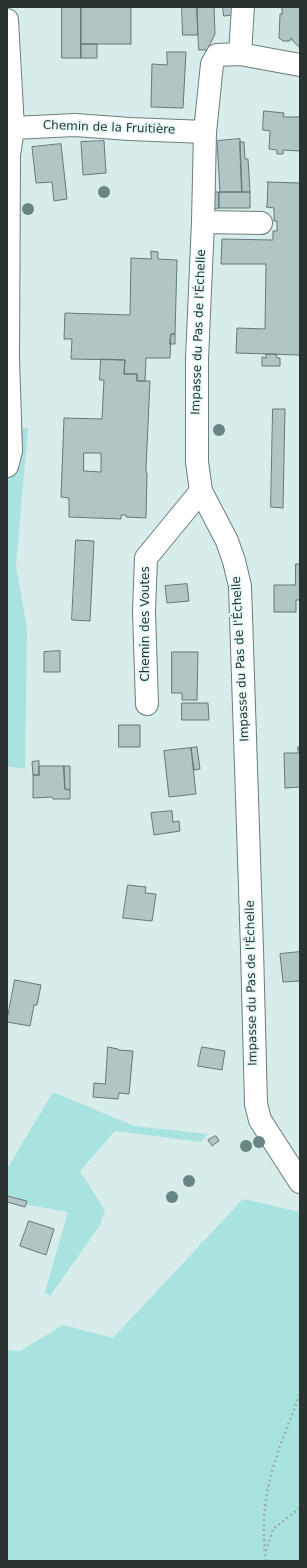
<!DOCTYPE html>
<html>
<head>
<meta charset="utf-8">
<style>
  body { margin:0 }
  #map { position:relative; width:307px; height:1568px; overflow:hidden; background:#d7eceb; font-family:"DejaVu Sans",sans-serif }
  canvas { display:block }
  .frame { position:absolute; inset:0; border:8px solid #2b3332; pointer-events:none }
</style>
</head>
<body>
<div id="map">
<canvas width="307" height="1568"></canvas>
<div class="frame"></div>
</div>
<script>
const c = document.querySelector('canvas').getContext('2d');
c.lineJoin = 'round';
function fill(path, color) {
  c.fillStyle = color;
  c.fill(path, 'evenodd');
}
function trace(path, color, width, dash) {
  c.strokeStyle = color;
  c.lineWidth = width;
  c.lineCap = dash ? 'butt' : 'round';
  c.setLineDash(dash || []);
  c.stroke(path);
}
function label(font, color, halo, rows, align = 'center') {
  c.font = font + ' "DejaVu Sans",sans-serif';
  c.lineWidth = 3.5;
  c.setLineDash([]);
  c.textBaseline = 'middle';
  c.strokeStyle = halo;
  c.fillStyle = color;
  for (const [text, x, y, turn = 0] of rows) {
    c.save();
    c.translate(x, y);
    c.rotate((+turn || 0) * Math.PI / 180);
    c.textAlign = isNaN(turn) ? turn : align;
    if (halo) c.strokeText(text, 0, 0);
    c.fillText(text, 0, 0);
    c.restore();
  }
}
const green = new Path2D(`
  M 7,427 L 28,428 L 16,566 L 27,628 L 25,769 L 7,766 Z
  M 53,1092 L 134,1126 L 208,1134 L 201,1142 L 115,1131 L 80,1171 L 105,1211 L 100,1225 L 50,1296 L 45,1292 L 68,1212 L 7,1201 L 7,1169 Z
  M 243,1199 L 300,1212 L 300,1561 L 7,1561 L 7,1350 L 20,1351 L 63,1325 L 113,1338 Z`);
const building = new Path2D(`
  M 62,7 L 81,7 L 81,58 L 62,58 Z
  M 81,7 L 131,7 L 131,44 L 81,44 Z
  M 182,7 L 197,7 L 198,35 L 183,35 Z
  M 197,7 L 214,7 L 215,34 L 207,50 L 199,50 Z
  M 223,7 L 233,7 L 233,15 L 224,16 Z
  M 282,7 L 300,7 L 300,48 L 292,40 L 292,38 L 290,39 L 290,41 L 283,41 L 279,38 L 280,14 L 282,14 Z
  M 81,44 L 97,44 L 97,58 L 81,58 Z
  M 167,52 L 186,52 L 183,108 L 151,107 L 152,64 L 167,65 Z
  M 264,111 L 284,113 L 283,117 L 300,117 L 300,151 L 283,150 L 283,154 L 277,154 L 277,150 L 269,149 L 270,131 L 263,130 Z
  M 240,139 L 242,192 L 220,192 L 217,141 Z
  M 104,141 L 106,173 L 83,175 L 81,142 Z
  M 240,142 L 244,142 L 245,159 L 248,159 L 250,192 L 242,192 Z
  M 61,144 L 67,199 L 54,201 L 52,182 L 36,183 L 32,147 Z
  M 267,182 L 300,183 L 300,355 L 236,353 L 237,328 L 265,329 L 266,264 L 221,264 L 222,239 L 273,240 L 273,231 L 277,231 L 277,221 L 274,221 L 274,208 L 266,207 L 267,206 L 268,184 Z
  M 212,192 L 219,192 L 219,208 L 212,209 Z
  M 219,192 L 250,192 L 250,208 L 219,208 Z
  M 151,251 L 158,252 L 158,259 L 177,260 L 175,334 L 171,334 L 170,358 L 146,358 L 145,381 L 137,381 L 137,374 L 124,374 L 125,360 L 71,359 L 72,339 L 64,339 L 65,313 L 130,315 L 131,258 L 151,259 Z
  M 171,334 L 175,334 L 175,344 L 170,344 Z
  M 266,354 L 276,354 L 277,358 L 280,358 L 280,366 L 262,366 L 262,357 L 266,358 Z
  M 101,359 L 125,360 L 124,374 L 137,374 L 137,381 L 150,381 L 146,468 L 146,473 L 147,473 L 146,518 L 126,517 L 126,515 L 121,515 L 121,519 L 69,517 L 69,498 L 61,497 L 64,418 L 102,419 L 104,380 L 100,380 ZM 84,453 L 101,453 L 101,472 L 84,471 Z
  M 273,409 L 285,409 L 283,508 L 271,507 Z
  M 76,540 L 94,541 L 90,621 L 72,620 Z
  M 296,564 L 300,564 L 300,600 L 296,600 L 296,612 L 274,612 L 274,585 L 295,585 Z
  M 187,584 L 189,601 L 167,603 L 165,586 Z
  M 60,651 L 60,672 L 44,672 L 44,652 Z
  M 172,652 L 198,652 L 197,700 L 182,700 L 182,693 L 172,693 Z
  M 182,703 L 208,703 L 209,720 L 182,720 Z
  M 119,725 L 140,725 L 140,747 L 119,747 Z
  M 197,747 L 200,769 L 194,770 L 191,748 Z
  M 298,747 L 300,747 L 300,787 L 285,788 L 284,753 L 298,753 Z
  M 191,748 L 196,794 L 169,797 L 164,751 Z
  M 39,761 L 39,775 L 33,775 L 32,762 Z
  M 39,766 L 64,766 L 65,789 L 70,790 L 70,799 L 53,799 L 52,797 L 33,798 L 33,775 L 39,775 Z
  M 64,766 L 70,766 L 70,790 L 65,789 Z
  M 172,811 L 173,822 L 179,821 L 180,831 L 154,835 L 151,813 Z
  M 128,885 L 146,887 L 145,893 L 156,894 L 152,921 L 123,918 Z
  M 300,952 L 300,981 L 283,982 L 280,954 Z
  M 15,980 L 41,985 L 37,1005 L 34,1005 L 30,1026 L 7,1022 Z
  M 108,1047 L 118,1049 L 118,1050 L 133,1051 L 129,1094 L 119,1093 L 118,1099 L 93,1097 L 94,1083 L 105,1084 Z
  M 202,1047 L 225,1051 L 222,1070 L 198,1066 Z
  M 216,1136 L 219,1141 L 212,1146 L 208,1140 Z
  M 7,1196 L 27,1201 L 25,1207 L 7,1202 Z
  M 29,1221 L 54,1229 L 46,1255 L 20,1246 Z`);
const path = new Path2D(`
  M 266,1551 L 273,1529 L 300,1508
  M 266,1561 C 263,1539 263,1515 267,1493 C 273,1459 288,1426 300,1394`);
const minor = new Path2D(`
  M 7,20 L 13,128 L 9,155 L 8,359 L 11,451 L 7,466
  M 240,54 L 243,7
  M 300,65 L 240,54 L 217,55 L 212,64 L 205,132 L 203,222 L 197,359 L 197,462 L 201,491 L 227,541 L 234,561 L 240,586 L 252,949 L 256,1104 L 260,1120 L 300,1182
  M 13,128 L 75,125 L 130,129 L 205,132
  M 203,222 L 261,223
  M 147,704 L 144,611 L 146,558 L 201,491`);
const trees = [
  [104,192],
  [28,209],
  [219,430],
  [259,1142],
  [246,1146],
  [189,1181],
  [172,1197]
];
const streetNames = [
  ["Chemin de la Fruitière",109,128,2],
  ["Impasse du Pas de l'Échelle",199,332,-88],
  ["Chemin des Voutes",146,624,-90],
  ["Impasse du Pas de l'Échelle",241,659,-93],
  ["Impasse du Pas de l'Échelle",252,983,-91]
];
fill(green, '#a8e3df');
fill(building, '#b0c5c4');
trace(building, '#657877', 1);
trace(minor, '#6a7e7c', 24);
trace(path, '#9daead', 2.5, [2, 3]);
trace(minor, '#fff', 22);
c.fillStyle = '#668583';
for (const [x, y] of trees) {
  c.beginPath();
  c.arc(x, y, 6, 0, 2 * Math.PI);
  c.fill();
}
label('12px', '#2b3332', '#e4faf8', streetNames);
</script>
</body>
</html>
